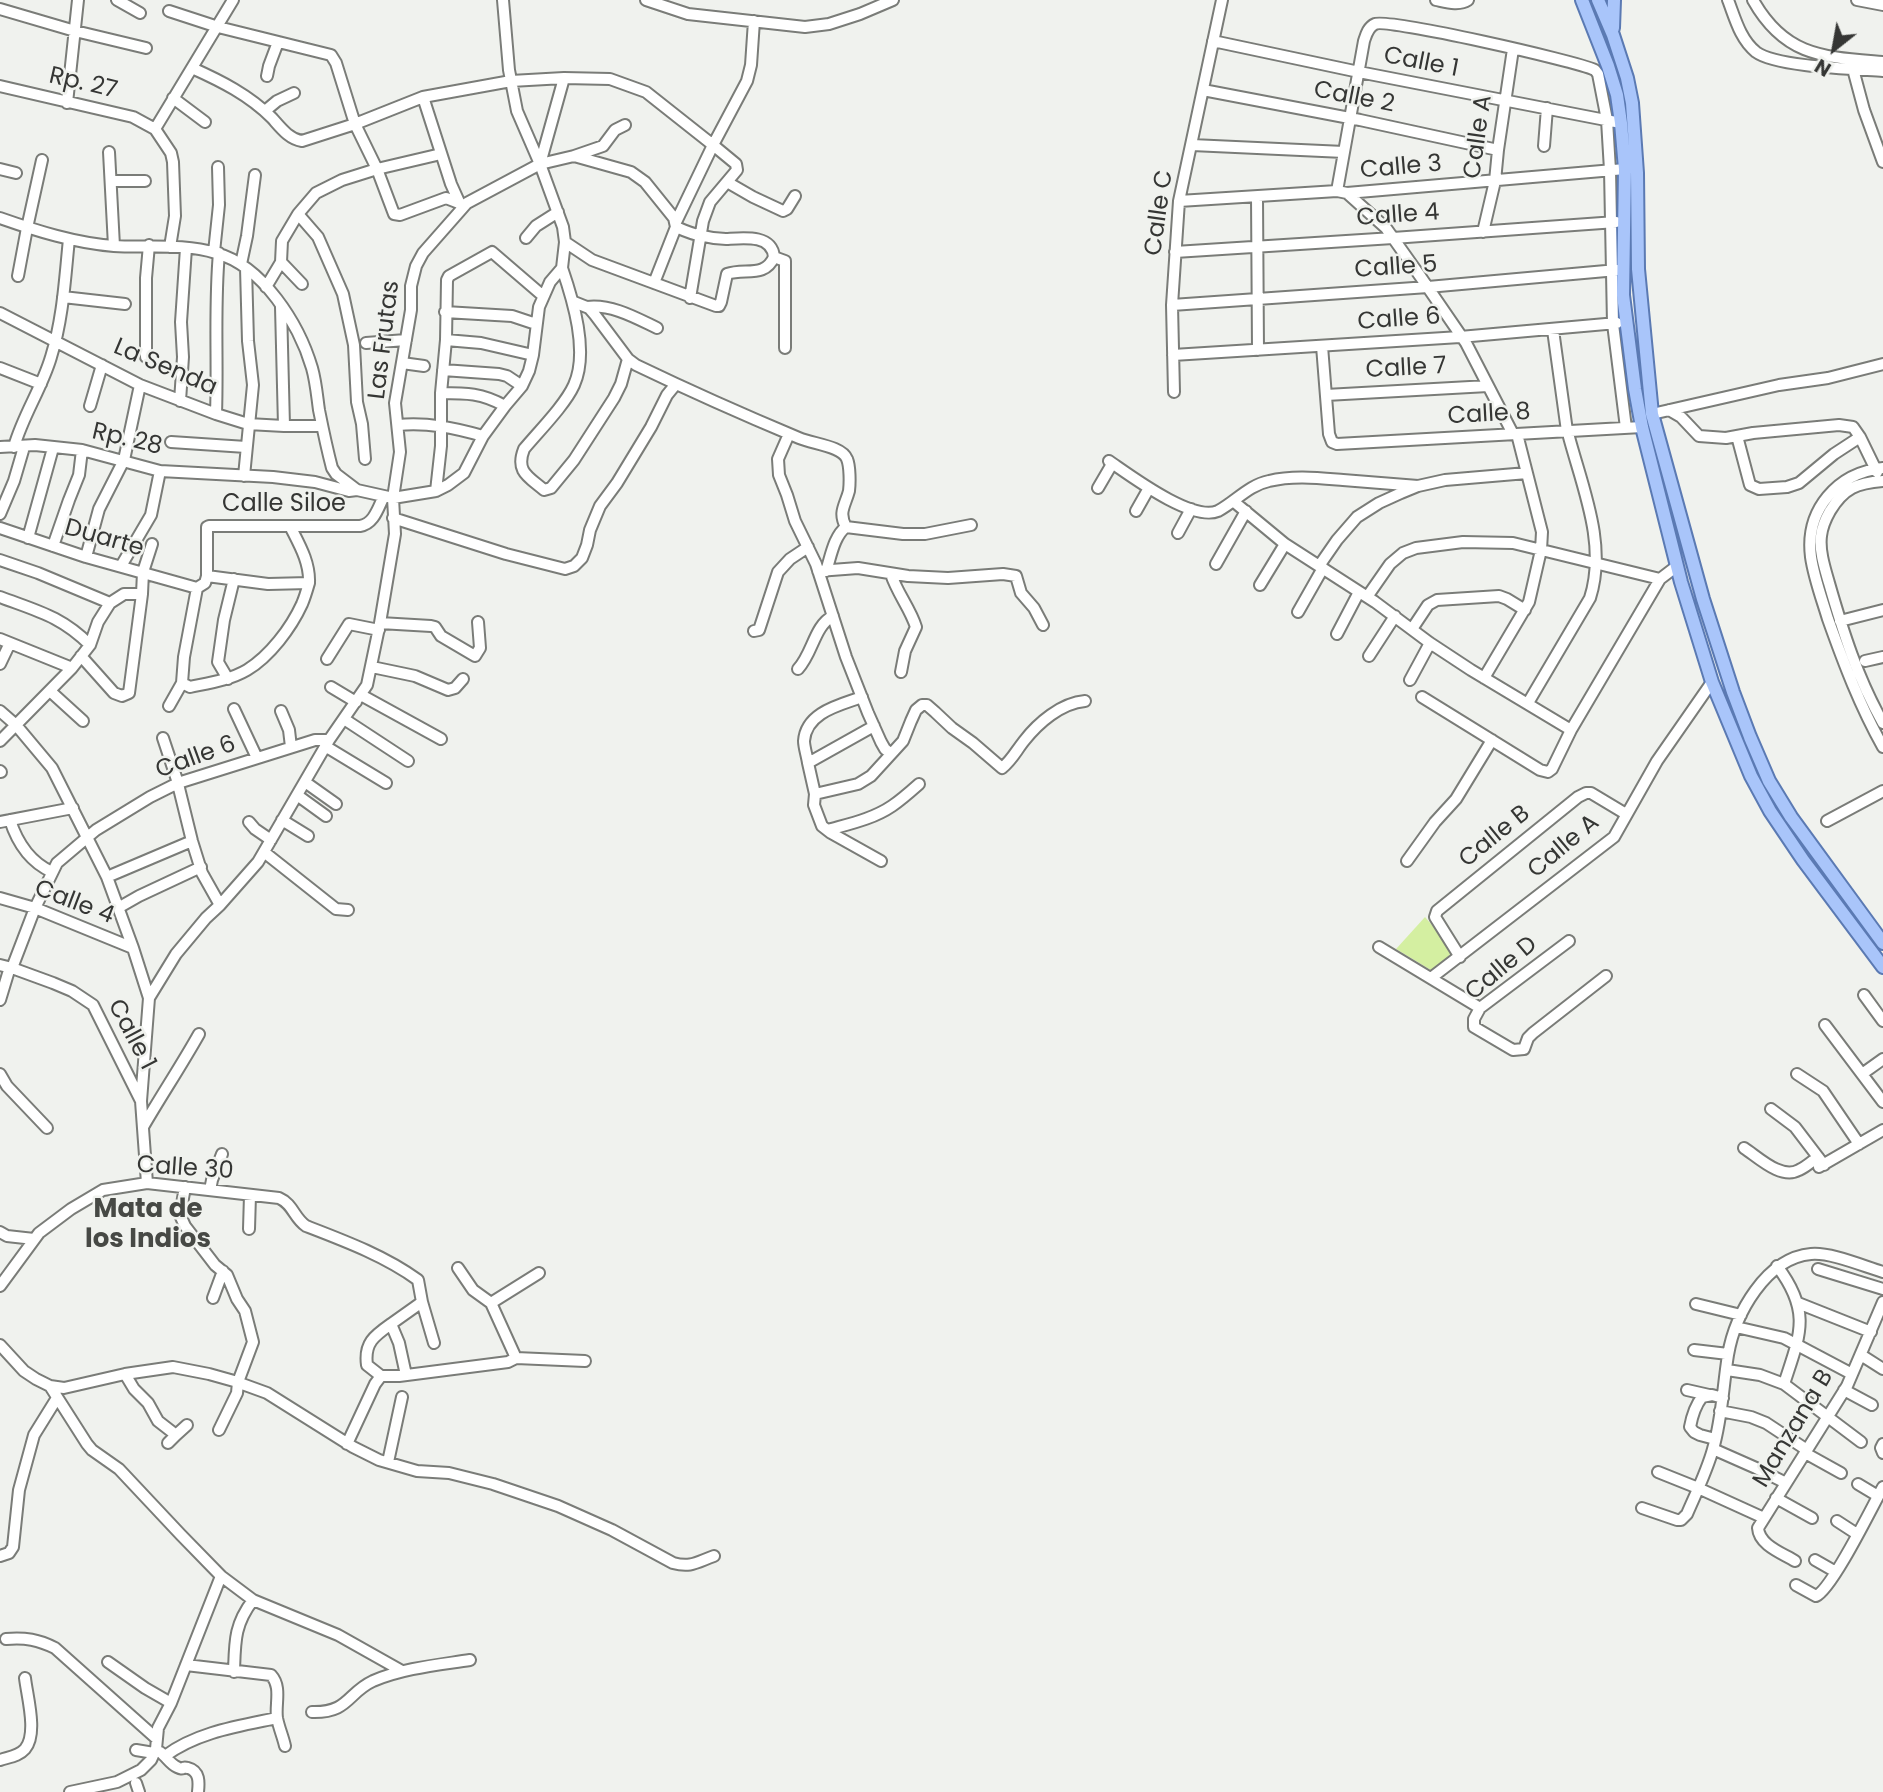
<!DOCTYPE html>
<html>
<head>
<meta charset="utf-8">
<style>
  body { margin:0 }
  #map { position:relative; width:1883px; height:1792px; overflow:hidden; background:#f0f2ee; font-family:Poppins,sans-serif }
  canvas { display:block }
  .north { position:absolute; left:1799px; top:14px; width:70px; height:70px; -webkit-text-stroke:5px #f0f2ee; paint-order:stroke; rotate:211deg; font-size:19px; font-weight:700; line-height:28px; text-align:center; color:#353634 }
  .north::after { content:''; display:block; margin:auto; width:24px; height:32px; background:#353634; clip-path:polygon(50% 0,100% 100%,50% 72%,0 100%) }
</style>
</head>
<body>
<div id="map">
<canvas width="1883" height="1792"></canvas>
<div class="north">N</div>
</div>
<script>
const c = document.querySelector('canvas').getContext('2d');
c.lineJoin = 'round';
function fill(path, color) {
  c.fillStyle = color;
  c.fill(path, 'evenodd');
}
function trace(path, color, width, dash) {
  c.strokeStyle = color;
  c.lineWidth = width;
  c.lineCap = dash ? 'butt' : 'round';
  c.setLineDash(dash || []);
  c.stroke(path);
}
function label(font, color, halo, rows, align = 'center') {
  c.font = font + ' Poppins,sans-serif';
  c.lineWidth = 5;
  c.setLineDash([]);
  c.textBaseline = 'middle';
  c.strokeStyle = halo;
  c.fillStyle = color;
  for (const [text, x, y, turn = 0] of rows) {
    c.save();
    c.translate(x, y);
    c.rotate((+turn || 0) * Math.PI / 180);
    c.textAlign = isNaN(turn) ? turn : align;
    if (halo) c.strokeText(text, 0, 0);
    c.fillText(text, 0, 0);
    c.restore();
  }
}
const green = new Path2D(`
  M 1425,917 L 1454,950 L 1434,972 L 1396,949 Z`);
const minor = new Path2D(`
  M 117,0 L 140,13
  M 646,0 L 688,14 L 805,27 L 829,24 L 860,14 L 893,0
  M 1436,0 C 1446,2 1459,6 1468,0
  M 1728,0 C 1735,18 1740,39 1756,52 C 1776,67 1855,69 1883,71
  M 1753,0 C 1785,57 1824,57 1883,62
  M 1857,0 L 1883,5
  M 0,9 L 75,31 L 146,48
  M 169,11 L 218,27 L 331,55 L 336,63 L 355,124 L 377,169 L 441,154
  M 1213,41 L 1359,72 L 1621,123
  M 192,68 C 221,81 249,95 272,118 C 281,128 289,139 302,141 L 355,124 L 423,97 L 511,81 L 564,78 L 610,79 L 646,92 L 713,145 L 747,81 L 751,65 L 754,21
  M 1853,69 L 1864,110 L 1883,162
  M 267,76 L 269,66 L 278,42
  M 0,86 L 133,117 L 155,129 L 171,153 L 173,162 L 175,216 L 170,247
  M 1203,90 L 1360,120 L 1498,150
  M 423,97 L 451,184 L 460,204
  M 173,98 L 205,122
  M 67,103 L 78,0
  M 265,111 L 277,101 L 294,93
  M 155,129 L 233,0
  M 1192,145 L 1344,152
  M 1544,146 L 1547,108
  M 109,152 L 114,246
  M 574,156 L 603,146 L 615,130 L 625,125
  M 540,164 L 564,78
  M 0,169 L 16,173
  M 111,181 L 145,181
  M 727,182 L 753,197 L 783,211 L 787,209 L 795,196
  M 1337,191 L 1364,41 C 1366,35 1368,27 1375,24 C 1387,18 1576,61 1595,70 L 1598,74 L 1607,120 L 1610,170 L 1613,324 L 1626,428
  M 1347,193 L 1386,228 L 1420,276 L 1466,343 L 1513,434
  M 1257,197 L 1258,350
  M 1179,201 L 1337,191 L 1347,193 L 1625,169
  M 298,214 L 316,193 L 342,180 L 377,169 L 394,214 L 400,215 L 446,198 L 459,203
  M 0,218 C 37,231 75,243 114,246 C 148,248 183,243 216,253 C 263,266 299,324 312,368 C 316,382 317,396 319,410 C 323,430 327,449 332,468 L 336,474 L 357,490
  M 676,222 L 713,145 L 736,164 L 737,170 L 710,202 L 703,221 L 690,298
  M 676,227 C 685,231 694,235 703,236 C 711,238 719,239 726,239 C 743,238 772,234 774,257
  M 1483,232 L 1495,181 L 1498,150 L 1513,49
  M 526,238 L 536,226 L 558,212
  M 565,242 L 592,260 L 716,306 L 719,306 L 721,302 L 727,274 C 745,268 765,278 774,257
  M 214,252 L 219,205 L 218,167
  M 1175,252 L 1393,238 L 1616,222
  M 774,257 L 785,261 L 785,348
  M 281,262 L 302,284
  M 241,264 L 247,236 L 255,175
  M 562,268 C 573,300 589,352 574,385 C 565,405 539,431 524,449 C 515,472 529,477 544,490 L 551,488 L 574,460 L 614,398 L 621,384 L 628,359
  M 18,276 L 27,228 L 42,160
  M 266,287 L 281,262 L 282,241 L 298,214 L 318,237 L 343,294 L 354,345 L 357,402 L 362,424 L 365,459
  M 63,297 L 125,304
  M 574,302 L 589,308 L 595,315 L 628,359 L 636,365 C 690,391 744,415 799,438 C 813,444 842,446 847,459 C 850,466 850,483 849,491 C 845,506 838,512 846,527
  M 1172,305 L 1428,287 L 1617,270
  M 281,307 L 284,426
  M 587,307 C 612,304 636,318 657,328
  M 445,312 L 512,316 L 536,324
  M 0,313 L 140,385 L 216,414 L 248,424 L 284,426 L 322,426
  M 1553,330 L 1567,431
  M 446,340 L 481,343 L 533,355
  M 366,343 L 406,340
  M 1322,346 L 1329,434 L 1332,442 L 1337,444 L 1642,427
  M 1173,355 L 1460,337 L 1617,323
  M 146,357 L 146,278 L 149,245
  M 402,363 L 424,366
  M 0,368 L 41,384
  M 443,370 L 499,374 L 507,376 L 522,386
  M 1174,392 L 1172,305 L 1179,201 L 1222,0
  M 441,393 C 466,393 482,393 505,406
  M 1326,395 L 1488,386
  M 180,401 L 183,357 L 181,322 L 186,248
  M 90,406 L 102,365
  M 1669,410 L 1681,417 L 1699,436 L 1726,438 L 1753,433 L 1839,425 L 1853,427 L 1860,437 L 1877,472
  M 216,414 C 218,360 214,307 219,253
  M 1652,414 L 1779,385 L 1828,378 L 1883,364
  M 398,425 C 427,422 455,428 483,436
  M 789,434 L 778,459 L 779,475 L 787,495 L 795,521 L 816,564 L 846,657 L 868,713 L 881,742 L 885,749 L 890,753
  M 1737,436 L 1750,485 L 1759,489 L 1787,487 L 1799,483 L 1834,454 L 1860,437
  M 171,442 L 246,447
  M 0,447 L 35,445 L 82,450 L 160,471 L 273,477 L 315,482 L 349,491 L 357,490 L 393,498 L 436,491 L 448,485 L 464,473 L 483,436 L 505,406 L 522,386 L 529,371 L 533,355 L 539,307 L 550,282 L 562,268 L 565,242 L 563,227 L 540,164 L 517,111 L 509,70 L 503,0
  M 14,447 C 23,415 42,388 51,357 C 63,319 65,278 69,239
  M 1109,461 C 1131,476 1192,522 1218,511 C 1235,502 1249,485 1269,481 C 1293,475 1319,478 1343,480 C 1368,482 1393,484 1418,486
  M 1883,468 C 1837,473 1805,510 1811,557 C 1814,578 1822,599 1828,619 C 1844,664 1860,706 1883,747
  M 244,476 L 253,385 L 248,341 L 246,268
  M 1883,481 C 1857,483 1844,488 1830,511 C 1826,518 1822,527 1821,536 C 1819,551 1825,569 1829,583 C 1843,632 1858,679 1883,723
  M 1098,488 L 1112,464
  M 436,491 L 441,446 L 441,393 L 446,340 L 447,280 L 449,276 L 492,252 L 542,295
  M 1233,501 L 1285,544 L 1375,602 L 1430,643 L 1471,670 L 1571,730
  M 1136,511 L 1149,488
  M 0,514 L 14,481 L 24,447
  M 393,518 L 506,554 L 565,569 L 574,566 L 582,558 L 587,545 L 590,530 L 600,506 L 617,483 L 651,427 L 667,395 L 676,384
  M 0,528 L 86,557 L 197,588
  M 1178,533 L 1191,509
  M 28,538 L 53,448
  M 53,546 L 69,500 L 79,475 L 82,450
  M 86,557 L 99,509 L 124,460 L 140,385
  M 0,560 L 38,573 L 110,603
  M 1216,564 L 1246,511
  M 121,566 L 151,515 L 160,471
  M 1319,566 L 1337,540 L 1357,517 L 1379,503 L 1401,493 L 1418,486 L 1445,480 L 1527,473
  M 818,571 L 858,568 L 908,576 L 948,578 L 1003,574 L 1016,576 L 1021,593 L 1034,608 L 1043,625
  M 826,571 C 831,556 834,536 846,527 L 903,534 L 925,534 L 971,525
  M 891,574 C 897,593 910,608 916,627 L 905,651 L 901,672
  M 207,576 L 268,584 L 309,583 C 310,562 299,544 290,526
  M 1260,585 L 1285,544
  M 0,597 C 37,611 61,616 90,645
  M 1367,597 L 1390,564 L 1403,553 L 1416,548 L 1463,542 L 1513,543 L 1660,579
  M 1298,612 L 1323,568
  M 1840,621 L 1883,610
  M 380,623 L 431,626 L 435,627 L 441,636 L 475,656 L 480,648 L 478,622
  M 1412,629 L 1428,605 L 1437,600 L 1499,596 L 1507,599 L 1525,610
  M 754,631 L 759,630 L 778,572 L 790,559 L 808,547
  M 1337,634 L 1359,592
  M 0,639 L 72,668
  M 81,656 L 114,693 L 122,696 L 129,693 L 142,594 L 143,572 L 152,544
  M 1369,656 L 1395,616
  M 327,659 L 349,624 L 379,630
  M 1865,661 L 1883,657
  M 0,664 L 10,643
  M 372,667 L 415,676 L 448,690 L 455,688 L 463,679
  M 798,669 C 813,653 814,626 833,616
  M 1484,678 L 1529,602 L 1541,550 L 1542,532 L 1517,434
  M 228,679 L 218,662 L 224,620 L 234,579
  M 1410,680 L 1430,643
  M 182,683 L 190,687 C 209,683 230,680 247,670 C 270,656 291,628 302,604 C 305,597 307,590 309,583
  M 331,687 L 356,702
  M 50,691 L 83,721
  M 361,695 L 441,739
  M 1422,697 L 1540,770 L 1548,772 L 1552,769 L 1571,730 L 1660,579 L 1677,566
  M 1528,703 L 1590,598 C 1607,545 1583,489 1569,437
  M 169,706 L 182,683 L 184,657 L 197,588 L 205,583 L 207,576 L 207,527 L 209,526 L 360,526 C 374,524 378,508 384,496
  M 234,709 L 257,758
  M 0,711 L 16,725 L 52,768 L 107,877 L 133,948 L 149,998 L 141,1101
  M 281,711 L 289,730 L 291,747
  M 344,719 L 408,761
  M 874,726 L 808,763 L 815,794 L 814,805 L 822,826 L 831,833 L 881,861
  M 163,738 L 177,780 L 192,841 L 202,873 L 220,905
  M 0,741 L 72,668 L 90,645 L 98,622 L 110,603 L 124,594 L 142,594
  M 325,746 L 386,783
  M 808,763 C 807,756 804,747 804,741 C 806,712 840,705 862,697
  M 0,771 L 1,772
  M 305,782 L 336,804
  M 815,794 L 858,784 L 871,776 L 903,741 L 911,721 L 916,710 L 922,705 L 927,705 L 935,712 L 952,728 L 973,743 L 1002,768 C 1012,760 1016,751 1024,741 C 1038,723 1061,703 1085,701
  M 297,795 L 326,816
  M 10,820 C 17,842 30,862 52,872
  M 282,820 L 308,836
  M 1827,821 L 1883,791
  M 0,822 L 73,808
  M 249,822 L 255,829 L 271,840
  M 828,830 C 849,824 873,819 892,806 C 901,800 910,792 919,784
  M 264,852 L 336,909 L 348,910
  M 1407,861 L 1435,822 L 1456,799 L 1492,740
  M 107,877 L 192,841
  M 0,898 L 35,908 L 133,948
  M 118,908 L 139,896 L 201,867
  M 1569,941 L 1480,1008 L 1474,1019 L 1474,1027 L 1513,1050 L 1524,1049 L 1528,1038 L 1533,1033 L 1606,976
  M 1379,947 L 1480,1008
  M 1460,957 L 1435,917 L 1437,911 L 1578,797 L 1586,793 L 1591,793 L 1626,814
  M 0,965 L 12,968 L 53,983 L 72,991 L 93,1005 L 141,1101 L 147,1183
  M 12,968 L 35,908 L 57,863 L 96,830 L 150,797 L 178,783 L 315,740 L 329,740
  M 1431,978 L 1614,837 L 1657,761 L 1712,682
  M 1864,995 L 1883,1021
  M 149,998 L 176,954 L 206,918 L 220,905 L 258,862 L 329,740 L 367,685 L 380,623 L 395,534 L 393,498 L 400,452 L 395,403 L 411,310 L 411,286 L 416,266 L 423,253 L 467,203 L 540,164 L 574,156 L 631,172 L 645,182 L 674,218 L 676,227 L 654,283
  M 0,1000 L 10,967
  M 1825,1025 L 1883,1102
  M 0,1074 L 7,1086 L 47,1128
  M 1797,1074 L 1823,1091 L 1859,1144
  M 1862,1074 L 1883,1059
  M 1771,1109 L 1795,1127 L 1824,1165
  M 143,1127 C 161,1096 181,1066 199,1034
  M 1744,1148 C 1758,1157 1781,1180 1799,1170 C 1806,1167 1812,1161 1818,1157
  M 1819,1167 L 1883,1130
  M 185,1187 L 180,1215 L 185,1226 L 215,1265 L 227,1275 L 237,1299 L 245,1311 L 253,1342 L 238,1382 L 237,1393 L 219,1430
  M 210,1190 L 212,1180 L 222,1154
  M 249,1229 L 250,1195
  M 0,1232 L 7,1236 L 34,1239
  M 1777,1266 C 1812,1312 1800,1335 1784,1384
  M 458,1268 L 473,1290 L 491,1303 L 516,1358
  M 1818,1269 L 1883,1289
  M 0,1286 L 39,1233 L 71,1209 L 103,1190 L 147,1183 L 279,1198 C 293,1204 294,1218 306,1226 C 345,1241 385,1256 418,1280 L 422,1302
  M 213,1298 L 223,1271
  M 491,1303 L 539,1273
  M 1798,1303 L 1871,1332
  M 1696,1304 L 1741,1315
  M 391,1324 L 422,1302 L 434,1343
  M 1736,1327 L 1784,1338 L 1852,1374
  M 0,1345 L 24,1371 L 36,1379 L 50,1386 L 64,1388 L 125,1374 L 173,1367 L 209,1374 L 234,1381 L 267,1393 L 353,1447 L 379,1460 L 417,1471 L 449,1473 L 493,1484 L 558,1506 L 612,1530 L 673,1563 C 691,1568 697,1562 714,1556
  M 1694,1350 L 1728,1354
  M 1861,1355 L 1883,1369
  M 1727,1370 L 1760,1375 L 1784,1384 L 1861,1442
  M 125,1374 L 134,1389 L 148,1403 L 158,1421 L 176,1435 L 168,1443
  M 381,1376 L 367,1365 C 364,1343 374,1336 391,1324 L 399,1343 L 406,1375
  M 50,1386 L 87,1444 L 92,1450 L 119,1469 L 181,1535 L 221,1576 L 253,1600
  M 1687,1390 L 1709,1395
  M 1844,1390 L 1872,1405
  M 1720,1411 L 1751,1417 L 1766,1423 L 1807,1450
  M 176,1435 L 187,1425
  M 1715,1439 L 1700,1435 L 1694,1432 L 1690,1427 C 1692,1416 1695,1406 1702,1397 L 1712,1395 L 1723,1398
  M 347,1444 L 375,1384 L 381,1376 L 399,1376 L 508,1362 L 516,1358 L 585,1361
  M 1883,1444 L 1881,1448 L 1883,1453
  M 1713,1449 L 1756,1468 L 1786,1483
  M 1805,1453 L 1841,1473
  M 388,1462 L 402,1397
  M 1658,1472 L 1698,1488 L 1764,1518
  M 1858,1484 L 1878,1496
  M 1776,1498 L 1812,1518
  M 1642,1508 L 1677,1520 L 1681,1520 L 1687,1514 C 1696,1493 1707,1471 1713,1449 C 1722,1419 1723,1386 1728,1355 C 1735,1314 1766,1258 1811,1254 C 1830,1252 1863,1266 1883,1272
  M 1837,1521 L 1857,1534
  M 0,1556 L 9,1553 L 13,1547 L 19,1490 L 34,1435 L 57,1398
  M 1815,1560 L 1836,1572
  M 1795,1561 C 1782,1553 1759,1545 1758,1528 L 1847,1386 L 1883,1302
  M 1796,1585 L 1816,1596 C 1832,1589 1872,1507 1883,1487
  M 6,1639 C 25,1637 39,1640 55,1648 L 157,1739
  M 108,1662 L 145,1688 L 171,1703
  M 186,1665 L 271,1675 C 282,1687 275,1704 277,1718 C 279,1728 283,1737 285,1746
  M 234,1672 C 235,1642 234,1625 253,1600 L 338,1635 L 402,1671
  M 312,1712 C 349,1713 347,1693 373,1681 C 404,1668 438,1665 470,1660
  M 136,1750 L 154,1753
  M 160,1752 C 166,1756 170,1764 177,1767 C 186,1771 179,1766 188,1768 C 200,1771 199,1783 198,1792
  M 165,1756 C 197,1732 239,1726 277,1718
  M 0,1760 C 9,1757 19,1756 25,1749 C 38,1734 27,1696 25,1678
  M 136,1783 L 139,1792
  M 70,1792 L 117,1782 L 141,1770 L 151,1760 L 156,1749 L 158,1728 L 171,1703 L 221,1576`);
const major = new Path2D(`
  M 1582,0 L 1608,66 L 1617,95 L 1621,123 L 1625,169 L 1623,295 L 1635,389 L 1642,427 L 1681,582 L 1712,682 L 1751,776 L 1770,811 L 1803,860 L 1883,967
  M 1598,0 L 1613,35 L 1627,78 L 1632,103 L 1637,173 L 1638,269 L 1652,414 L 1703,599 L 1733,692 L 1750,737 L 1769,781 L 1791,817 L 1883,943
  M 1613,28 L 1614,0`);
const streetNames = [
  ["Calle 1",1421,63,11],
  ["Rp. 27",83,84,13],
  ["Calle 2",1354,98,11],
  ["Calle A",1479,137,-82],
  ["Calle 3",1401,168,-5],
  ["Calle C",1160,213,-82],
  ["Calle 4",1398,216,-4],
  ["Calle 5",1396,268,-4],
  ["Calle 6",1399,320,-4],
  ["Las Frutas",385,340,-83],
  ["La Senda",165,368,23],
  ["Calle 7",1406,369,-3],
  ["Calle 8",1489,415,-3],
  ["Rp. 28",127,440,13],
  ["Calle Siloe",284,505],
  ["Duarte",104,539,16],
  ["Calle 6",196,758,-20],
  ["Calle B",1495,837,-39],
  ["Calle A",1564,847,-40],
  ["Calle 4",74,903,21],
  ["Calle D",1502,969,-40],
  ["Calle 1",131,1035,62],
  ["Calle 30",185,1169,4],
  ["Manzana B",1794,1429,-59]
];
const neighbourhoodNames = [
  ["Mata de",148,1210],
  ["los Indios",148,1240]
];
fill(green, '#d4efa1');
trace(minor, '#7a7c78', 14);
trace(major, '#5b7ab3', 16);
trace(minor, '#fff', 10);
trace(major, '#a9c5fa', 12);
label('24px', '#353634', '#f0f2ee', streetNames);
label('bold 26px', '#474945', '#f0f2ee', neighbourhoodNames);
</script>
</body>
</html>
